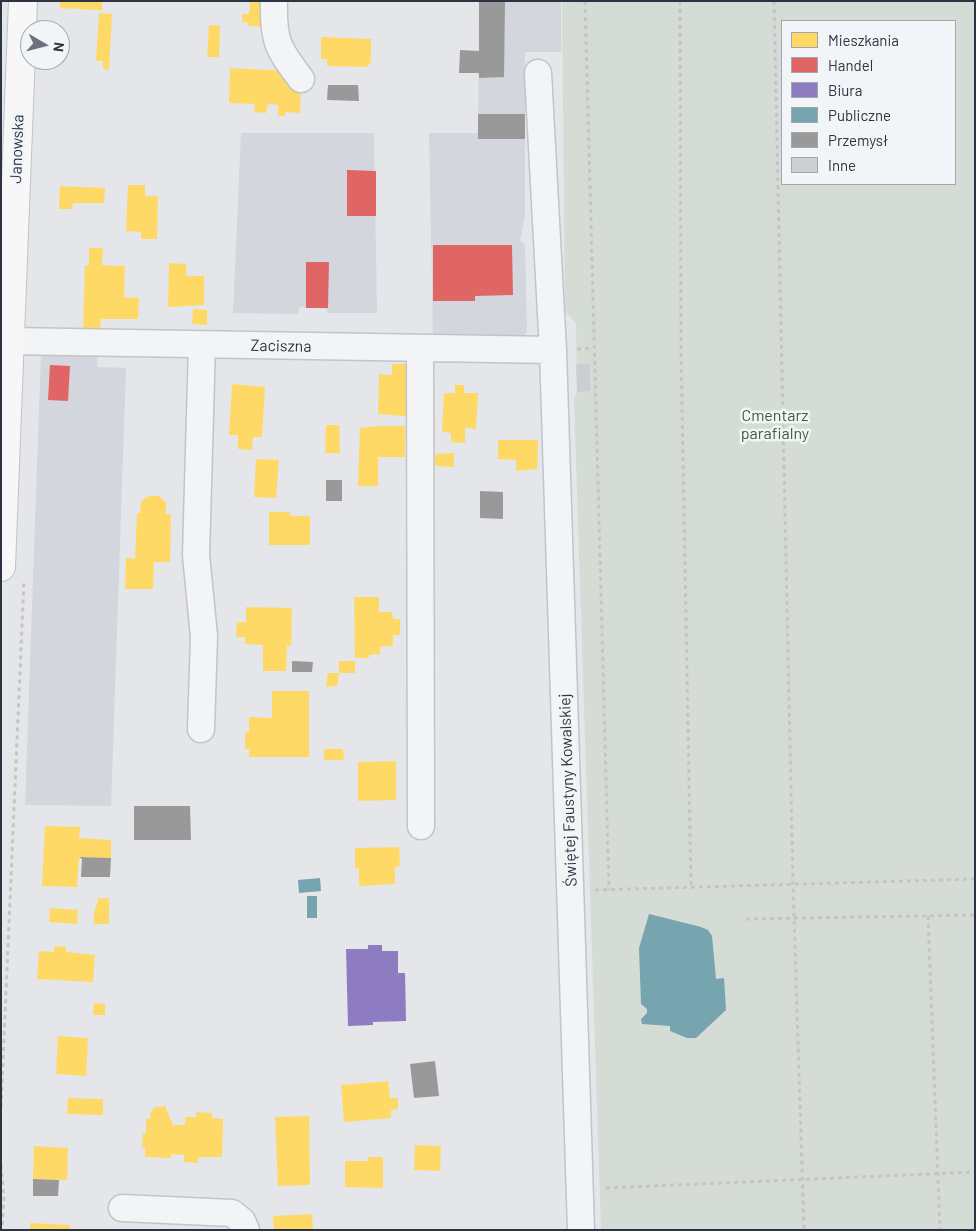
<!DOCTYPE html>
<html>
<head>
<meta charset="utf-8">
<style>
  body { margin:0 }
  #map { position:relative; width:976px; height:1231px; overflow:hidden; background:#e4e6e9; font-family:Barlow,sans-serif }
  canvas { display:block }
  .frame { position:absolute; inset:0; border:2px solid #2c3441; pointer-events:none }
  .legend { position:absolute; left:781px; top:20px; width:175px; height:165px; box-sizing:border-box; background:#f2f5f7; border:1px solid #a3a8ae; margin:0; padding:6px 9px; list-style:none; font-size:15px; color:#2c3441 }
  .legend li { display:flex; align-items:center; gap:10px; height:25px }
  .legend b { width:25px; border:1px solid #a3a8ae }
  .north { position:absolute; left:20px; top:20px; width:50px; height:50px; box-sizing:border-box; background:#f2f5f7; border:1px solid #a3a8ae; border-radius:50%; rotate:98deg; font-size:14px; font-weight:700; line-height:20px; text-align:center; color:#2c3441 }
  .north::after { content:''; display:block; margin:auto; width:18px; height:22px; background:#6c727c; clip-path:polygon(50% 0,100% 100%,50% 72%,0 100%) }
</style>
</head>
<body>
<div id="map">
<canvas width="976" height="1231"></canvas>
<div class="frame"></div>
<ul class="legend">
<li><b style="height:14px;background:#ffd966"></b>Mieszkania</li>
<li><b style="height:14px;background:#e06666"></b>Handel</li>
<li><b style="height:14px;background:#8e7cc3"></b>Biura</li>
<li><b style="height:14px;background:#76a5af"></b>Publiczne</li>
<li><b style="height:14px;background:#999"></b>Przemysł</li>
<li><b style="height:14px;background:#ccced1"></b>Inne</li>
</ul>
<div class="north">N</div>
</div>
<script>
const c = document.querySelector('canvas').getContext('2d');
c.lineJoin = 'round';
function fill(path, color) {
  c.fillStyle = color;
  c.fill(path, 'evenodd');
}
function trace(path, color, width, dash) {
  c.strokeStyle = color;
  c.lineWidth = width;
  c.lineCap = dash ? 'butt' : 'round';
  c.setLineDash(dash || []);
  c.stroke(path);
}
function label(font, color, halo, rows, align = 'center') {
  c.font = font + ' Barlow,sans-serif';
  c.lineWidth = 5;
  c.setLineDash([]);
  c.textBaseline = 'middle';
  c.strokeStyle = halo;
  c.fillStyle = color;
  for (const [text, x, y, turn = 0] of rows) {
    c.save();
    c.translate(x, y);
    c.rotate((+turn || 0) * Math.PI / 180);
    c.textAlign = isNaN(turn) ? turn : align;
    if (halo) c.strokeText(text, 0, 0);
    c.fillText(text, 0, 0);
    c.restore();
  }
}
const built = new Path2D(`
  M 479,1 L 561,1 L 561,52 L 525,52 L 525,216 L 520,241 L 525,245 L 527,332 L 522,337 L 433,338 L 429,133 L 478,133 Z
  M 241,133 L 374,133 L 377,313 L 327,313 L 327,309 L 299,307 L 299,314 L 233,313 Z
  M 41,354 L 98,355 L 97,367 L 126,368 L 111,806 L 25,805 Z`);
const green = new Path2D(`
  M 562,1 L 975,1 L 975,1230 L 601,1230 L 574,399 L 577,392 L 576,324 L 565,311 ZM 782,21 L 955,21 L 955,184 L 782,184 Z`);
const homes = new Path2D(`
  M 60,1 L 102,1 L 102,10 L 60,8 Z
  M 250,1 L 268,1 L 267,27 L 248,26 L 249,23 L 242,22 L 242,14 L 249,14 Z
  M 99,13 L 112,14 L 109,70 L 103,69 L 103,61 L 96,61 Z
  M 209,25 L 220,26 L 219,57 L 207,57 Z
  M 321,37 L 371,39 L 371,62 L 366,67 L 327,66 L 327,59 L 321,59 Z
  M 230,68 L 288,71 L 287,83 L 299,83 L 301,85 L 300,113 L 285,112 L 285,116 L 278,116 L 278,105 L 268,104 L 266,113 L 254,112 L 255,104 L 229,103 Z
  M 128,185 L 145,185 L 145,196 L 158,196 L 157,239 L 141,239 L 141,232 L 126,231 Z
  M 60,186 L 105,188 L 104,203 L 73,203 L 72,209 L 59,209 Z
  M 89,248 L 103,248 L 102,265 L 125,266 L 124,297 L 139,298 L 138,319 L 101,319 L 100,333 L 83,332 L 85,265 L 89,265 Z
  M 169,263 L 186,264 L 186,276 L 204,276 L 204,305 L 168,307 Z
  M 193,309 L 207,310 L 207,325 L 192,324 Z
  M 392,364 L 412,364 L 414,417 L 378,414 L 379,374 L 392,375 Z
  M 232,384 L 265,387 L 262,437 L 253,437 L 252,450 L 238,449 L 238,435 L 229,435 Z
  M 455,385 L 464,385 L 464,393 L 478,393 L 476,429 L 465,428 L 465,443 L 451,442 L 451,433 L 442,432 L 444,393 L 455,393 Z
  M 326,425 L 339,425 L 340,453 L 325,453 Z
  M 378,426 L 405,426 L 405,457 L 378,457 L 378,486 L 358,486 L 360,428 Z
  M 498,440 L 538,440 L 537,469 L 516,471 L 516,460 L 498,459 Z
  M 454,453 L 454,467 L 435,466 L 435,454 Z
  M 256,459 L 279,460 L 276,498 L 254,497 Z
  M 149,496 L 159,496 L 166,502 L 166,514 L 171,514 L 170,562 L 154,562 L 153,589 L 125,589 L 126,558 L 135,559 L 137,513 L 140,513 L 141,501 Z
  M 269,512 L 290,512 L 290,516 L 310,516 L 310,545 L 269,545 Z
  M 354,597 L 379,597 L 379,612 L 392,612 L 393,619 L 400,619 L 400,635 L 393,635 L 393,646 L 380,647 L 380,654 L 369,655 L 369,658 L 355,658 Z
  M 246,607 L 292,608 L 291,646 L 287,646 L 286,671 L 263,671 L 263,645 L 245,644 L 245,637 L 236,637 L 237,622 L 246,622 Z
  M 339,661 L 355,661 L 355,673 L 339,673 Z
  M 328,673 L 339,673 L 337,686 L 326,687 Z
  M 272,691 L 309,691 L 309,757 L 249,757 L 249,749 L 245,749 L 245,732 L 249,733 L 249,717 L 272,718 Z
  M 324,749 L 343,749 L 344,760 L 324,760 Z
  M 396,761 L 396,800 L 358,801 L 358,762 Z
  M 45,826 L 80,827 L 79,838 L 111,840 L 111,858 L 79,857 L 77,887 L 42,886 Z
  M 399,847 L 400,866 L 395,867 L 395,884 L 359,886 L 359,868 L 355,868 L 355,848 Z
  M 99,898 L 109,898 L 109,924 L 94,924 L 94,912 Z
  M 50,908 L 78,910 L 77,924 L 49,922 Z
  M 54,946 L 66,947 L 66,952 L 95,955 L 93,982 L 37,979 L 39,951 L 54,952 Z
  M 94,1003 L 105,1004 L 105,1015 L 93,1015 Z
  M 58,1036 L 88,1038 L 86,1076 L 56,1074 Z
  M 388,1081 L 390,1098 L 398,1098 L 398,1109 L 391,1110 L 391,1118 L 344,1122 L 341,1085 Z
  M 68,1098 L 103,1099 L 103,1115 L 67,1114 Z
  M 165,1106 L 173,1125 L 185,1125 L 185,1117 L 196,1117 L 196,1112 L 212,1113 L 212,1118 L 223,1119 L 222,1157 L 198,1157 L 198,1163 L 184,1162 L 184,1155 L 171,1154 L 171,1158 L 145,1157 L 145,1148 L 142,1148 L 143,1133 L 146,1134 L 146,1119 L 150,1119 L 151,1111 L 156,1107 Z
  M 309,1116 L 310,1185 L 278,1186 L 275,1117 Z
  M 415,1145 L 441,1146 L 440,1171 L 414,1170 Z
  M 34,1146 L 68,1148 L 67,1180 L 33,1179 Z
  M 368,1157 L 383,1157 L 383,1188 L 345,1187 L 345,1161 L 368,1161 Z
  M 312,1214 L 313,1230 L 274,1230 L 273,1216 Z
  M 30,1223 L 70,1225 L 70,1230 L 30,1230 Z`);
const shops = new Path2D(`
  M 347,170 L 376,171 L 376,216 L 347,216 Z
  M 433,245 L 512,245 L 513,295 L 475,296 L 475,301 L 433,301 Z
  M 306,262 L 329,262 L 328,308 L 306,308 Z
  M 50,365 L 70,366 L 68,401 L 48,400 Z`);
const offices = new Path2D(`
  M 368,945 L 382,945 L 382,951 L 398,951 L 398,973 L 405,973 L 406,1021 L 373,1022 L 373,1025 L 348,1026 L 346,949 L 368,949 Z`);
const public = new Path2D(`
  M 320,878 L 321,891 L 299,893 L 298,880 Z
  M 307,896 L 317,896 L 317,918 L 307,918 Z
  M 649,914 L 701,927 L 708,930 L 712,936 L 716,979 L 724,978 L 726,1010 L 696,1038 L 687,1038 L 670,1031 L 670,1026 L 642,1024 L 641,1019 L 647,1013 L 647,1009 L 641,1004 L 639,948 Z`);
const industry = new Path2D(`
  M 479,1 L 505,1 L 504,77 L 479,78 L 479,73 L 459,73 L 460,50 L 479,51 Z
  M 328,85 L 358,85 L 359,101 L 327,100 Z
  M 478,114 L 525,114 L 525,139 L 478,139 Z
  M 326,480 L 342,480 L 342,501 L 326,501 Z
  M 480,491 L 503,492 L 503,519 L 480,518 Z
  M 292,661 L 313,662 L 312,672 L 292,672 Z
  M 134,806 L 190,806 L 191,840 L 134,840 Z
  M 79,857 L 111,858 L 110,877 L 81,877 L 82,859 Z
  M 435,1061 L 439,1096 L 414,1098 L 410,1064 Z
  M 33,1179 L 59,1180 L 58,1196 L 33,1196 Z`);
const building = new Path2D(`
  M 576,364 L 590,364 L 590,391 L 577,392 Z`);
const path = new Path2D(`
  M 585,1 L 609,890
  M 680,1 L 681,351 L 691,887
  M 774,1 L 793,884 L 804,1230
  M 577,349 L 593,348
  M 595,890 L 975,879
  M 928,916 L 940,1230
  M 746,919 L 975,915
  M 1,1107 L 24,580
  M 1,1165 L 4,1198 L 2,1230
  M 606,1188 L 975,1172`);
const minor = new Path2D(`
  M 274,1 C 273,40 277,48 301,79
  M 538,73 L 553,350 L 581,1230
  M 9,341 L 553,350
  M 420,348 L 421,826
  M 201,729 L 204,636 L 196,555 L 202,345
  M 122,1208 L 232,1213 L 242,1221 L 246,1230`);
const major = new Path2D(`
  M 1,567 L 23,1`);
const streetNames = [
  ["Janowska",17,149,-88],
  ["Zaciszna",281,346,1],
  ["Świętej Faustyny Kowalskiej",568,790,-92]
];
const parkNames = [
  ["Cmentarz",775,416],
  ["parafialny",775,434]
];
fill(built, '#d3d6dc');
fill(green, '#d5dcd5');
fill(homes, '#ffd966');
fill(shops, '#e06666');
fill(offices, '#8e7cc3');
fill(public, '#76a5af');
fill(industry, '#999');
fill(building, '#ccced1');
trace(minor, '#c2c4c7', 29);
trace(major, '#c1c3c6', 30);
trace(path, '#c5c5c8', 3, [4, 4]);
trace(minor, '#f3f4f5', 26);
trace(major, '#f7f7f7', 28);
label('16px', '#2c3441', '#f2f5f7', streetNames);
label('16px', '#415c3a', '#f2f5f7', parkNames);
</script>
</body>
</html>
